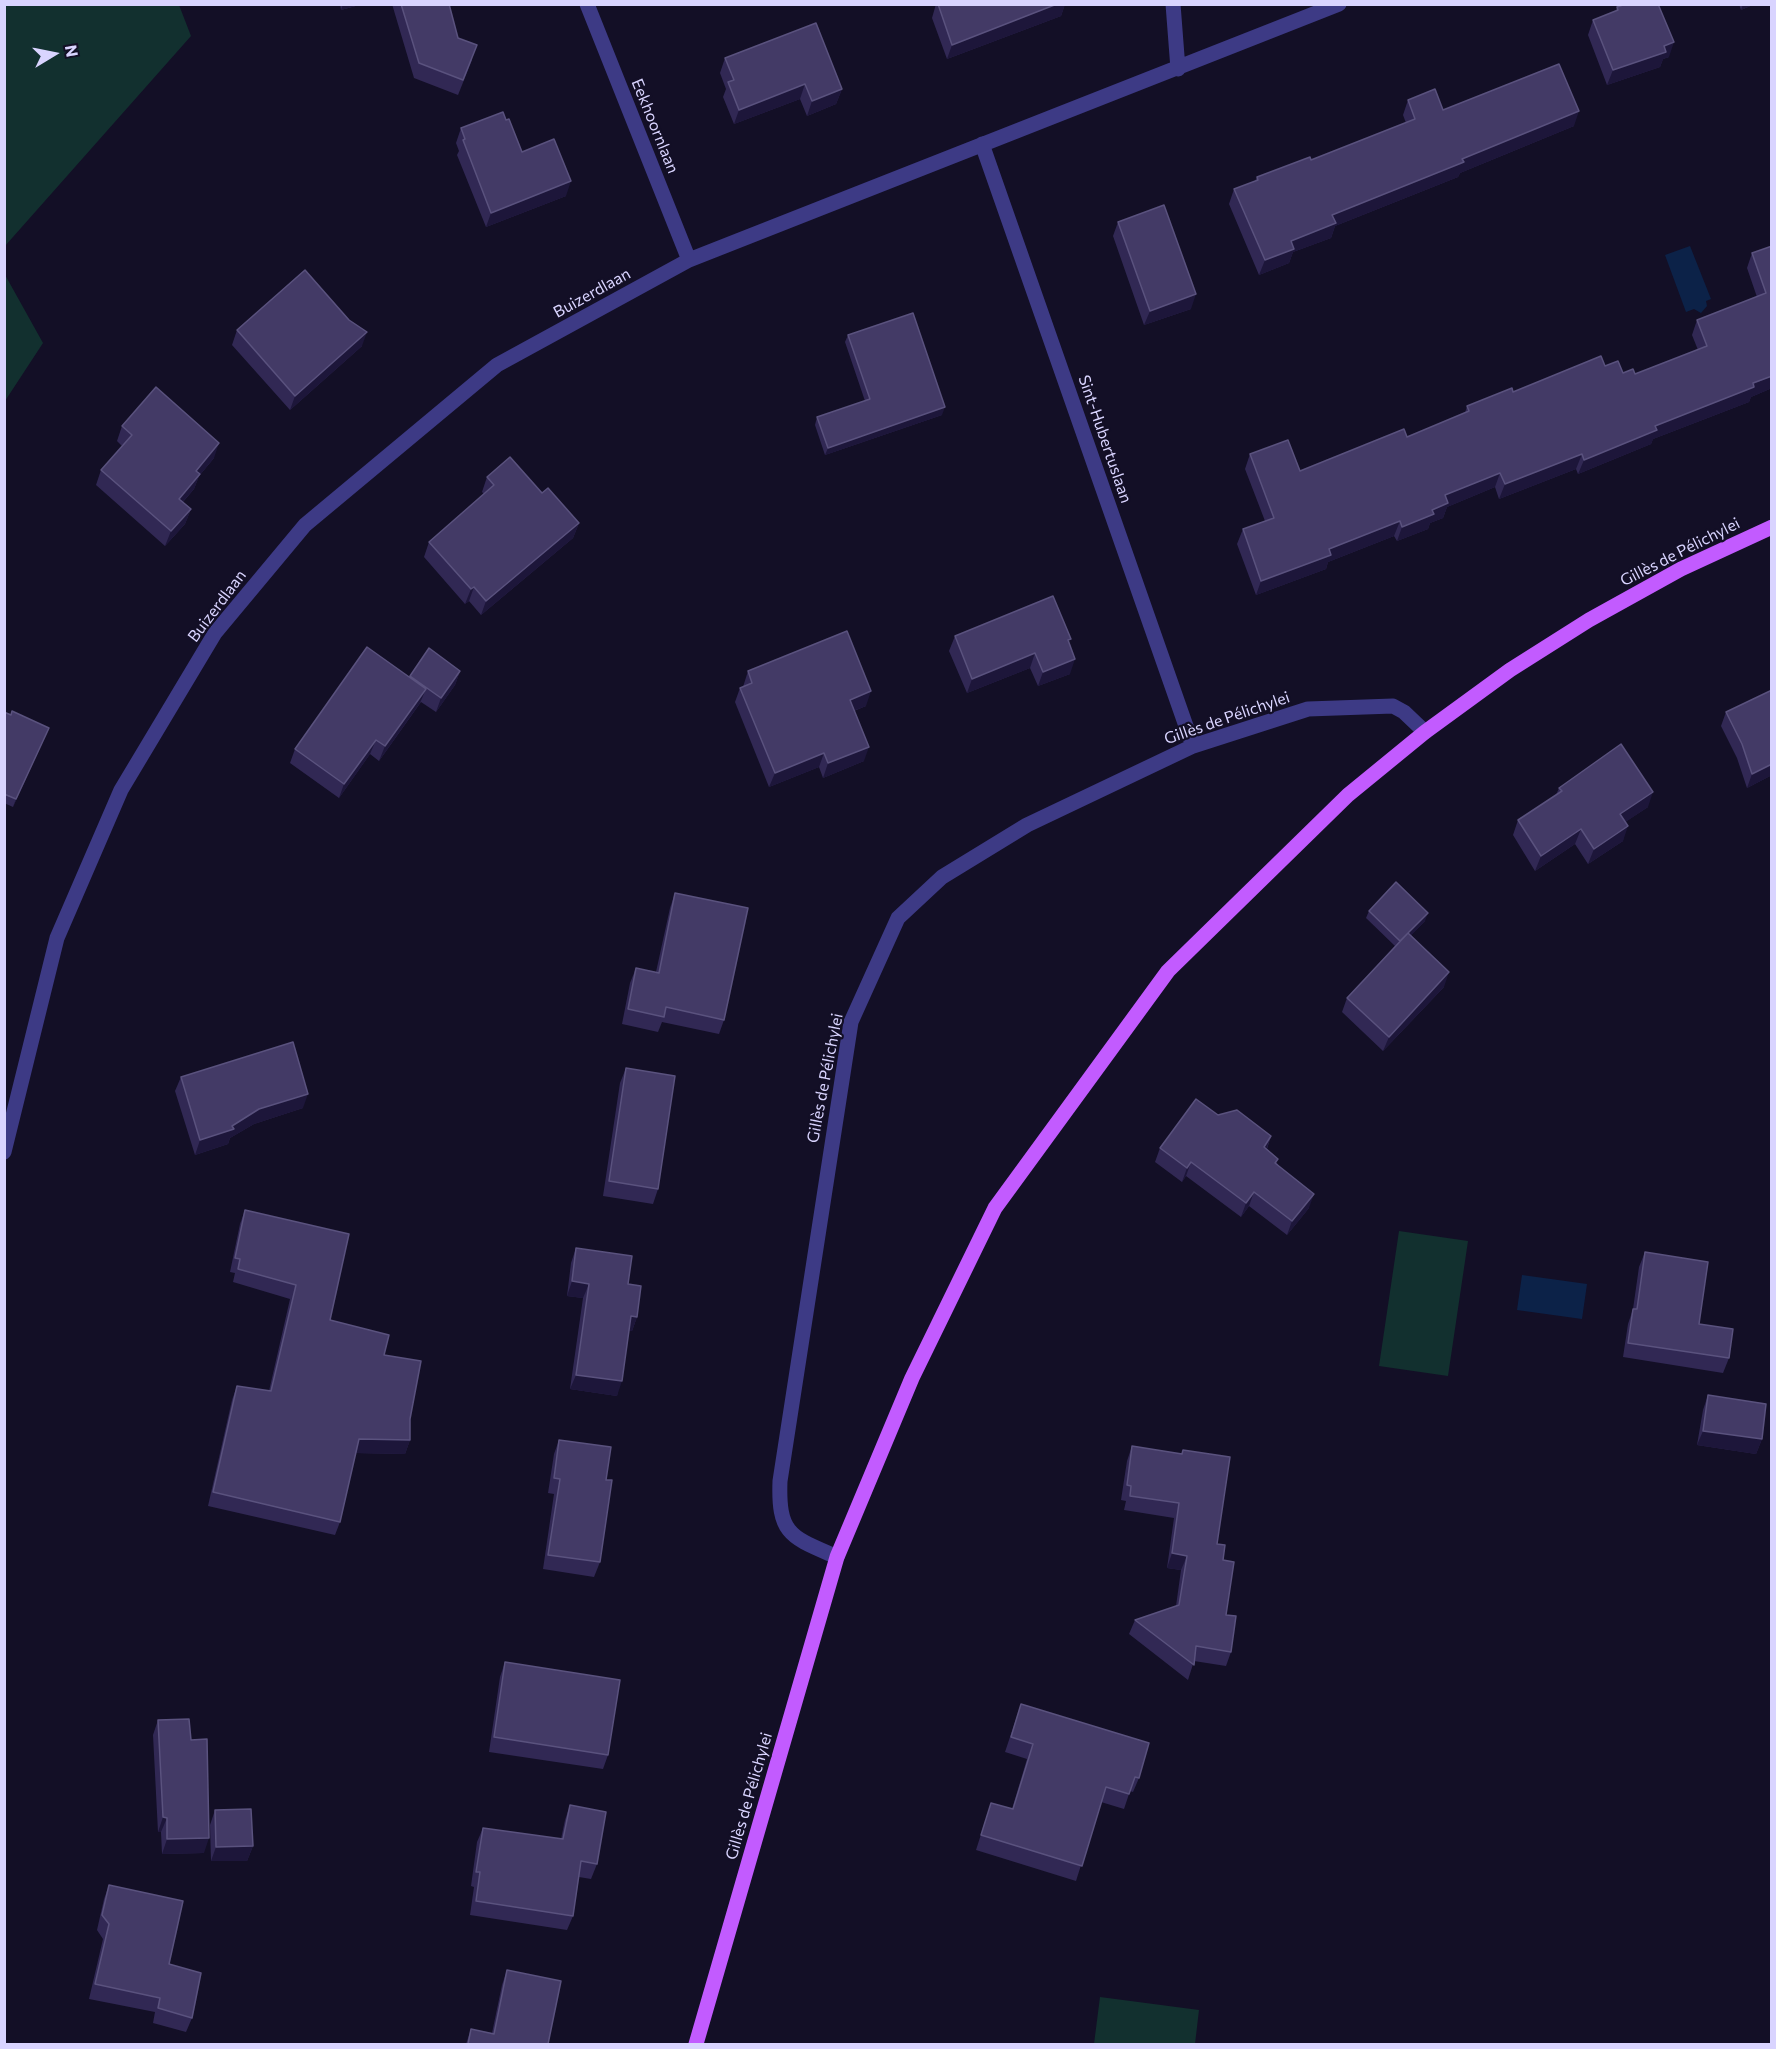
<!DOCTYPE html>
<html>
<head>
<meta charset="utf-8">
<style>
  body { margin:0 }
  #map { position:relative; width:1776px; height:2049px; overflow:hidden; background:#130f26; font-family:Commissioner,sans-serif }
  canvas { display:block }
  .frame { position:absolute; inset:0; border:6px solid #d9d4ff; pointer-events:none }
  .north { position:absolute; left:24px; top:24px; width:60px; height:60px; -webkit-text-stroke:4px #130f26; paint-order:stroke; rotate:80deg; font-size:16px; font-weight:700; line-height:24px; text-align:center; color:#d9d4ff }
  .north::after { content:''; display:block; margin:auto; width:21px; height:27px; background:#d9d4ff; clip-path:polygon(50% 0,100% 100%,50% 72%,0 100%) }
</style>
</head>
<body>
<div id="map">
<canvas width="1776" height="2049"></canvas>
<div class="frame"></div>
<div class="north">N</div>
</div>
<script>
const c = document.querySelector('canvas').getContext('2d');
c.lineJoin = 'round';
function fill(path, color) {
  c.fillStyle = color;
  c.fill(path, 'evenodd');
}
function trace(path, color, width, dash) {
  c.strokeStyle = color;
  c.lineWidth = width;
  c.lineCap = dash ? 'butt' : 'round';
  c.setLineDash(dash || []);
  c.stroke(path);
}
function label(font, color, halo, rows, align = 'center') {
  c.font = font + ' Commissioner,sans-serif';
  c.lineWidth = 4.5;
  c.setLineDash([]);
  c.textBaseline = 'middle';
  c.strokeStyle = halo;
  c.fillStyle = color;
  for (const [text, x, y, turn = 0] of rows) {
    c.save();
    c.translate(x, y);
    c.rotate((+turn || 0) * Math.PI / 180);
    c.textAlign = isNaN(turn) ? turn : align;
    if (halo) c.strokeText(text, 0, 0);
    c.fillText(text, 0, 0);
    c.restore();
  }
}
const green = new Path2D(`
  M 5,4 L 179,5 L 191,36 L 5,246 Z
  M 4,273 L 43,343 L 5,401 L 4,401 Z
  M 1399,1231 L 1468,1241 L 1448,1376 L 1379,1366 Z
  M 1100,1997 L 1199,2010 L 1195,2044 L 1094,2044 Z`);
const water = new Path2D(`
  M 1690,246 L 1711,299 L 1706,301 L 1707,306 L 1701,313 L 1694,309 L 1686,312 L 1665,255 Z
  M 1522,1275 L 1587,1284 L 1582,1319 L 1517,1310 Z`);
const minor = new Path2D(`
  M 587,4 L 689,260
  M 1173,4 L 1178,69
  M 982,144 L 1193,746
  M 4,1152 L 57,938 L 121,790 L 215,633 L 305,525 L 497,365 L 689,260 L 1339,4
  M 837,1557 C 791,1537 778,1535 780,1481 L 851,1022 L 898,918 L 942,877 L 1027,825 L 1193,746 L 1308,709 L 1393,706 L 1404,712 L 1425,732`);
const major = new Path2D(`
  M 696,2044 L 837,1557 L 912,1378 L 995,1208 L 1168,971 L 1348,795 L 1425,732 L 1510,670 L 1589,620 L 1681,569 L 1772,527`);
const wall = new Path2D(`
  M 340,4 L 363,4 L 341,10 Z
  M 392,4 L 449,4 L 458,38 L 472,60 L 458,95 L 414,78 Z
  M 936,4 L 1065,4 L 1061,16 L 947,59 L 932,18 Z
  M 1739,4 L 1755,4 L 1741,10 Z
  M 1617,7 L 1669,57 L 1663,59 L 1660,67 L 1607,85 L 1588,35 L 1593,20 L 1616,11 Z
  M 725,58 L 842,89 L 836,104 L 807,116 L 800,99 L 734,124 L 723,97 L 726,89 L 720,73 Z
  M 1408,100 L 1443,110 L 1574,126 L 1460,173 L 1458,177 L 1335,226 L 1331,238 L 1293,252 L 1289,263 L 1259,275 L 1229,204 L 1234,189 L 1255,181 L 1257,177 L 1311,160 L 1406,123 L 1403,115 Z
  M 461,128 L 522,152 L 566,196 L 486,227 L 457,155 L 459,151 L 456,143 Z
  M 1118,222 L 1191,309 L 1144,325 L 1113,236 Z
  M 1772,246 L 1772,388 L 1751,397 L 1749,402 L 1653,439 L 1651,444 L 1578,474 L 1576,469 L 1499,499 L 1495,487 L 1447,507 L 1443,518 L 1430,523 L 1428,529 L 1397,541 L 1394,536 L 1328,562 L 1326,569 L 1256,595 L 1237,544 L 1243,529 L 1265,521 L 1245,469 L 1250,454 L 1300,471 L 1407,437 L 1465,413 L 1467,406 L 1513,392 L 1605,366 L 1623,373 L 1635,374 L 1698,350 L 1692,335 L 1697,320 L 1757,297 L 1747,268 L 1752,253 Z
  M 237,330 L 362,346 L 290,410 L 232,345 Z
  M 848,335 L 942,415 L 825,455 L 815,425 L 817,417 L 865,401 L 845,342 Z
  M 122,426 L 214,458 L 199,476 L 194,489 L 183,502 L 191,509 L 185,524 L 165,546 L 96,485 L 101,470 L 122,446 L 117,441 Z
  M 487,477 L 542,493 L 579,523 L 573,538 L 481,615 L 469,601 L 465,604 L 424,557 L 429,542 L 484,494 L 482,492 Z
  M 955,636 L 1069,644 L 1070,674 L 1038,686 L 1030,668 L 967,693 L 949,651 Z
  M 460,671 L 455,685 L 436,712 L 421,702 L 379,761 L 370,754 L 339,798 L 290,763 L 295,749 L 410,677 L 410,676 Z
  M 748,671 L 866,706 L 854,711 L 864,761 L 823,778 L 819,767 L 769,787 L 735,702 L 740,688 L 743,687 Z
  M 4,712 L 49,728 L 13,807 L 4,803 Z
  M 1726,712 L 1772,775 L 1747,788 L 1737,758 L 1721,726 Z
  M 1559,788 L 1648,807 L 1625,822 L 1623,841 L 1588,864 L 1575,844 L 1535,871 L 1513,835 L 1518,820 L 1556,795 Z
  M 675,893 L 724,1020 L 719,1034 L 662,1022 L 658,1032 L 622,1024 L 630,983 L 636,968 L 656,972 L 670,908 Z
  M 1369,911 L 1425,921 L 1411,935 L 1444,987 L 1383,1051 L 1342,1012 L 1347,998 L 1395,946 L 1366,918 Z
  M 626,1068 L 658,1189 L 653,1204 L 603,1196 L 620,1083 Z
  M 181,1077 L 303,1108 L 254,1124 L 230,1138 L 228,1144 L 195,1155 L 175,1091 Z
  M 1218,1115 L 1271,1136 L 1267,1149 L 1309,1208 L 1287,1235 L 1249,1206 L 1241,1217 L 1186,1176 L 1182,1182 L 1155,1162 L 1160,1148 Z
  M 245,1210 L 330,1320 L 384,1355 L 410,1419 L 410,1440 L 405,1454 L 356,1453 L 340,1522 L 335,1535 L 208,1506 L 232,1400 L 237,1386 L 269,1391 L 290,1299 L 233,1282 L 235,1273 L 230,1272 L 240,1224 Z
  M 576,1248 L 628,1284 L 637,1317 L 632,1331 L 629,1331 L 617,1396 L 570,1389 L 583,1298 L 567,1296 L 571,1263 Z
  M 1645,1252 L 1699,1324 L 1729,1358 L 1723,1373 L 1623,1357 L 1628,1324 L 1633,1309 L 1639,1267 Z
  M 1708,1395 L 1762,1439 L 1756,1454 L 1697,1445 L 1703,1410 Z
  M 559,1440 L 606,1480 L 600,1562 L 594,1577 L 543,1569 L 554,1494 L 548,1493 L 554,1454 Z
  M 1132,1446 L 1182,1454 L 1183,1450 L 1223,1560 L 1226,1615 L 1231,1652 L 1226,1666 L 1194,1661 L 1188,1680 L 1129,1634 L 1135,1620 L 1176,1606 L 1181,1570 L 1167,1568 L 1174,1518 L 1124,1510 L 1126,1501 L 1121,1500 L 1127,1461 Z
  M 505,1662 L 608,1755 L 603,1769 L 489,1752 L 500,1677 Z
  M 1021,1704 L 1139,1778 L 1133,1792 L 1130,1791 L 1124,1809 L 1101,1802 L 1076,1881 L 976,1850 L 991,1803 L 1012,1809 L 1027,1759 L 1005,1752 Z
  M 158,1720 L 204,1853 L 162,1854 L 161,1832 L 158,1832 L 153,1735 Z
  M 570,1805 L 597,1864 L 591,1879 L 579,1877 L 573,1916 L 567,1930 L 470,1915 L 474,1887 L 471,1886 L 477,1842 L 483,1828 L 561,1839 L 565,1820 Z
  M 215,1810 L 253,1846 L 247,1861 L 211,1861 L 210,1825 Z
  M 109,1885 L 169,1964 L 192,2018 L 186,2032 L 153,2023 L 155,2012 L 89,1999 L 103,1939 L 97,1930 L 104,1899 Z
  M 507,1970 L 548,2044 L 466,2044 L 471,2029 L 492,2033 L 502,1985 Z`);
const shadedWall = new Path2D(`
  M 343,4 L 363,4 L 341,10 Z
  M 1057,4 L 1065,4 L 1061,16 L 947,59 L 952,45 Z
  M 1743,4 L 1755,4 L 1741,10 Z
  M 1674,42 L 1669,57 L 1663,59 L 1660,67 L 1607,85 L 1613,70 Z
  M 805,84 L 800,99 L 734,124 L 739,110 Z
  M 842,89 L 836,104 L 807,116 L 812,101 Z
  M 1579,111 L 1574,126 L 1460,173 L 1458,177 L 1335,226 L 1331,238 L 1293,252 L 1289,263 L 1259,275 L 1265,260 L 1291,241 L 1332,215 L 1462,159 Z
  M 571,181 L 566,196 L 486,227 L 491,213 Z
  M 1196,294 L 1191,309 L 1144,325 L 1150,311 Z
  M 367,332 L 362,346 L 290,410 L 295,396 Z
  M 1772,376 L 1772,388 L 1751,397 L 1749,402 L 1653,439 L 1651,444 L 1578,474 L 1584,460 L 1655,426 Z
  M 945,407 L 942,415 L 825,455 L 828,448 Z
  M 219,443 L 214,458 L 199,476 L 194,489 L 173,513 L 179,499 L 196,471 Z
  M 1582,454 L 1576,469 L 1499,499 L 1505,484 Z
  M 1500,473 L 1495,487 L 1447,507 L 1443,518 L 1430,523 L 1428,529 L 1397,541 L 1402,527 L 1432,510 L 1445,495 Z
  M 191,509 L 185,524 L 165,546 L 171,531 Z
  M 1400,521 L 1394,536 L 1328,562 L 1326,569 L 1256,595 L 1261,581 L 1329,549 Z
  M 579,523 L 573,538 L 481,615 L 486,601 Z
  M 474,587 L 469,601 L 465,604 L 471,589 Z
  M 1035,653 L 1030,668 L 967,693 L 972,679 Z
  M 1075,659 L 1070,674 L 1038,686 L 1043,672 Z
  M 460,671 L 455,685 L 436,712 L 441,698 Z
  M 426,689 L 420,703 L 379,761 L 385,746 Z
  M 871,691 L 866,706 L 845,714 L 850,700 Z
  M 49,728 L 46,735 L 13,807 L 16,799 Z
  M 376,740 L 370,754 L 339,798 L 344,784 Z
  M 869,747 L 864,761 L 823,778 L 828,763 Z
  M 824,753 L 819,767 L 769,787 L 775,773 Z
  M 1772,764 L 1772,775 L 1747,788 L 1752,774 Z
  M 1653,792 L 1648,807 L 1615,829 L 1620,814 Z
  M 1628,826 L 1623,841 L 1588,864 L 1594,849 Z
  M 1581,829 L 1575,844 L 1535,871 L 1541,856 Z
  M 1428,913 L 1425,921 L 1398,949 L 1400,941 Z
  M 1449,972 L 1444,987 L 1383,1051 L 1389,1037 Z
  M 308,1094 L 303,1108 L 254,1124 L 230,1138 L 228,1144 L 195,1155 L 200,1140 L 232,1126 L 259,1109 Z
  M 1271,1136 L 1266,1150 L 1264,1147 Z
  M 1191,1162 L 1186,1176 L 1182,1182 L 1187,1168 Z
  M 1254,1192 L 1249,1206 L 1241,1217 L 1246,1203 Z
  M 1314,1194 L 1309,1208 L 1287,1235 L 1292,1221 Z
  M 572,1281 L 589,1284 L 583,1298 L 567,1296 Z
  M 631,1316 L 637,1317 L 632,1331 L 626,1331 Z
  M 576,1375 L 622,1381 L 617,1396 L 570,1389 Z
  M 1703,1431 L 1762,1439 L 1756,1454 L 1697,1445 Z
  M 359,1439 L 410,1440 L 405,1454 L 354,1453 Z
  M 1172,1553 L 1187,1556 L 1181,1570 L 1167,1568 Z
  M 163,1817 L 167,1818 L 161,1832 L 158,1832 Z
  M 209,1838 L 204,1853 L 162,1854 L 167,1839 Z
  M 253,1846 L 247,1861 L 211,1861 L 216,1847 Z`);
const building = new Path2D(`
  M 401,4 L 449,4 L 458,38 L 477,45 L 463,80 L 419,63 Z
  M 938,4 L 1057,4 L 952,45 Z
  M 1626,4 L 1658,4 L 1674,42 L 1664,46 L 1666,52 L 1613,70 L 1593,20 L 1618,10 L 1617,7 Z
  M 816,23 L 842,89 L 812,101 L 805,84 L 739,110 L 728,82 L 734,80 L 725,58 Z
  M 1559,64 L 1579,111 L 1462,159 L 1464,162 L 1332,215 L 1336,223 L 1291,241 L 1294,249 L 1265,260 L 1234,189 L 1258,180 L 1257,177 L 1310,157 L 1311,160 L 1415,119 L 1408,100 L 1435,89 L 1443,110 Z
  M 503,112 L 506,120 L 509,119 L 522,152 L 554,139 L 571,181 L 491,213 L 463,140 L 465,139 L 461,128 Z
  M 1164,205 L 1196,294 L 1150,311 L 1118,222 Z
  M 1772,246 L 1772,376 L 1753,383 L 1754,387 L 1655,426 L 1657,430 L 1584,460 L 1582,454 L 1505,484 L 1500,473 L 1445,495 L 1448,503 L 1432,510 L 1434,514 L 1402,527 L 1400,521 L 1329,549 L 1331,555 L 1261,581 L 1243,529 L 1274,518 L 1250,454 L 1288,440 L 1300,471 L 1404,429 L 1407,437 L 1469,411 L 1467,406 L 1512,388 L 1513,392 L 1601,356 L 1605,366 L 1618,361 L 1623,373 L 1633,369 L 1635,374 L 1707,346 L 1697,320 L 1766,293 L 1752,253 Z
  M 305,270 L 349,320 L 367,332 L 295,396 L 237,330 Z
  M 913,313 L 945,407 L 828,448 L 817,417 L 870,399 L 848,335 Z
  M 156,387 L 219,443 L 196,471 L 200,474 L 179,499 L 191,509 L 171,531 L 101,470 L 132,435 L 122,426 Z
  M 510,457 L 542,493 L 548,488 L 579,523 L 486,601 L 474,587 L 471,589 L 429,542 L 494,485 L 487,477 Z
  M 1053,596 L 1071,639 L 1068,640 L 1075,659 L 1043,672 L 1035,653 L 972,679 L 955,636 Z
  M 847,631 L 871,691 L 850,700 L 869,747 L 828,763 L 824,753 L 775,773 L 740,688 L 752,683 L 748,671 Z
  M 367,647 L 426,689 L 385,746 L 376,740 L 344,784 L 295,749 Z
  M 429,648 L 460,671 L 441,698 L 410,676 Z
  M 1772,690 L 1772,764 L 1752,774 L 1742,744 L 1726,712 Z
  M 12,711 L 49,728 L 16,799 L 4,794 L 4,712 L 11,715 Z
  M 1621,744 L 1653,792 L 1620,814 L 1628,826 L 1594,849 L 1581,829 L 1541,856 L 1518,820 L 1562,791 L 1559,788 Z
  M 1396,882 L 1428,913 L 1400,941 L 1369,911 Z
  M 675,893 L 748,908 L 724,1020 L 666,1007 L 664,1017 L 628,1009 L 636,968 L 659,973 Z
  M 1408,933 L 1449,972 L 1389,1037 L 1347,998 Z
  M 293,1042 L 308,1094 L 259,1109 L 232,1126 L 234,1129 L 200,1140 L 181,1077 Z
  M 626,1068 L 675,1076 L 658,1189 L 609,1181 Z
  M 1196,1099 L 1218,1115 L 1237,1110 L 1271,1136 L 1264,1147 L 1278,1159 L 1275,1163 L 1314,1194 L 1292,1221 L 1254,1192 L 1246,1203 L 1191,1162 L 1187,1168 L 1160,1148 Z
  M 245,1210 L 349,1234 L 330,1320 L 389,1335 L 384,1355 L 421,1361 L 410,1419 L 410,1440 L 359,1439 L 340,1522 L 213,1492 L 237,1386 L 271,1391 L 296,1285 L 238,1269 L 240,1259 L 235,1258 Z
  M 576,1248 L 632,1256 L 628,1284 L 641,1286 L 637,1317 L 631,1316 L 622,1381 L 576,1375 L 589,1284 L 572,1281 Z
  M 1645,1252 L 1708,1262 L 1699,1324 L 1733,1329 L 1729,1358 L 1628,1343 L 1633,1309 L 1637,1309 Z
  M 1708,1395 L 1766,1404 L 1762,1439 L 1703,1431 Z
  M 559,1440 L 611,1447 L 606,1480 L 612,1480 L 600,1562 L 548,1555 L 560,1479 L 554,1478 Z
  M 1132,1446 L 1182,1454 L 1183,1450 L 1230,1457 L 1217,1544 L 1225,1545 L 1223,1560 L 1234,1562 L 1226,1615 L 1236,1616 L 1231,1652 L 1196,1646 L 1194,1665 L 1135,1620 L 1179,1605 L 1187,1556 L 1172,1553 L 1179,1503 L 1130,1496 L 1131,1486 L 1127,1485 Z
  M 505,1662 L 620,1680 L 608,1755 L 494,1737 Z
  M 1021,1704 L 1149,1743 L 1139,1778 L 1135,1777 L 1129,1794 L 1106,1787 L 1082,1866 L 981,1835 L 991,1803 L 1013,1809 L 1033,1744 L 1011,1737 Z
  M 189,1719 L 191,1740 L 207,1739 L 209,1838 L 167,1839 L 167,1818 L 163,1817 L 158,1720 Z
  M 570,1805 L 606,1812 L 597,1864 L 581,1861 L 573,1916 L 476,1901 L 480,1872 L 476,1872 L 483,1828 L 563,1839 Z
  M 251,1809 L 253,1846 L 216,1847 L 215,1810 Z
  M 109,1885 L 183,1901 L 169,1964 L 201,1973 L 192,2018 L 158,2008 L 160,1998 L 95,1984 L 109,1924 L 102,1915 Z
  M 507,1970 L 561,1981 L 548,2044 L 468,2044 L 471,2029 L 494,2034 Z`);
const streetNames = [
  ["Eekhoornlaan",655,126,68],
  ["Buizerdlaan",592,293,-29],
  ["Sint-Hubertuslaan",1105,439,71],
  ["Gillès de Pélichylei",1680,552,-27],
  ["Buizerdlaan",217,606,-53],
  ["Gillès de Pélichylei",1227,718,-19],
  ["Gillès de Pélichylei",825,1078,-79],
  ["Gillès de Pélichylei",749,1796,-74]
];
fill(green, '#12302f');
fill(water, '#0c2248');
trace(minor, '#3d3a85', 15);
trace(major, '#c25bff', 15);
fill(wall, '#312854');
fill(shadedWall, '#1d163a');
fill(building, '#433a66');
trace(building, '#5a527e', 1.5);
label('16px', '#d9d4ff', '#130f26', streetNames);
</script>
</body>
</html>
